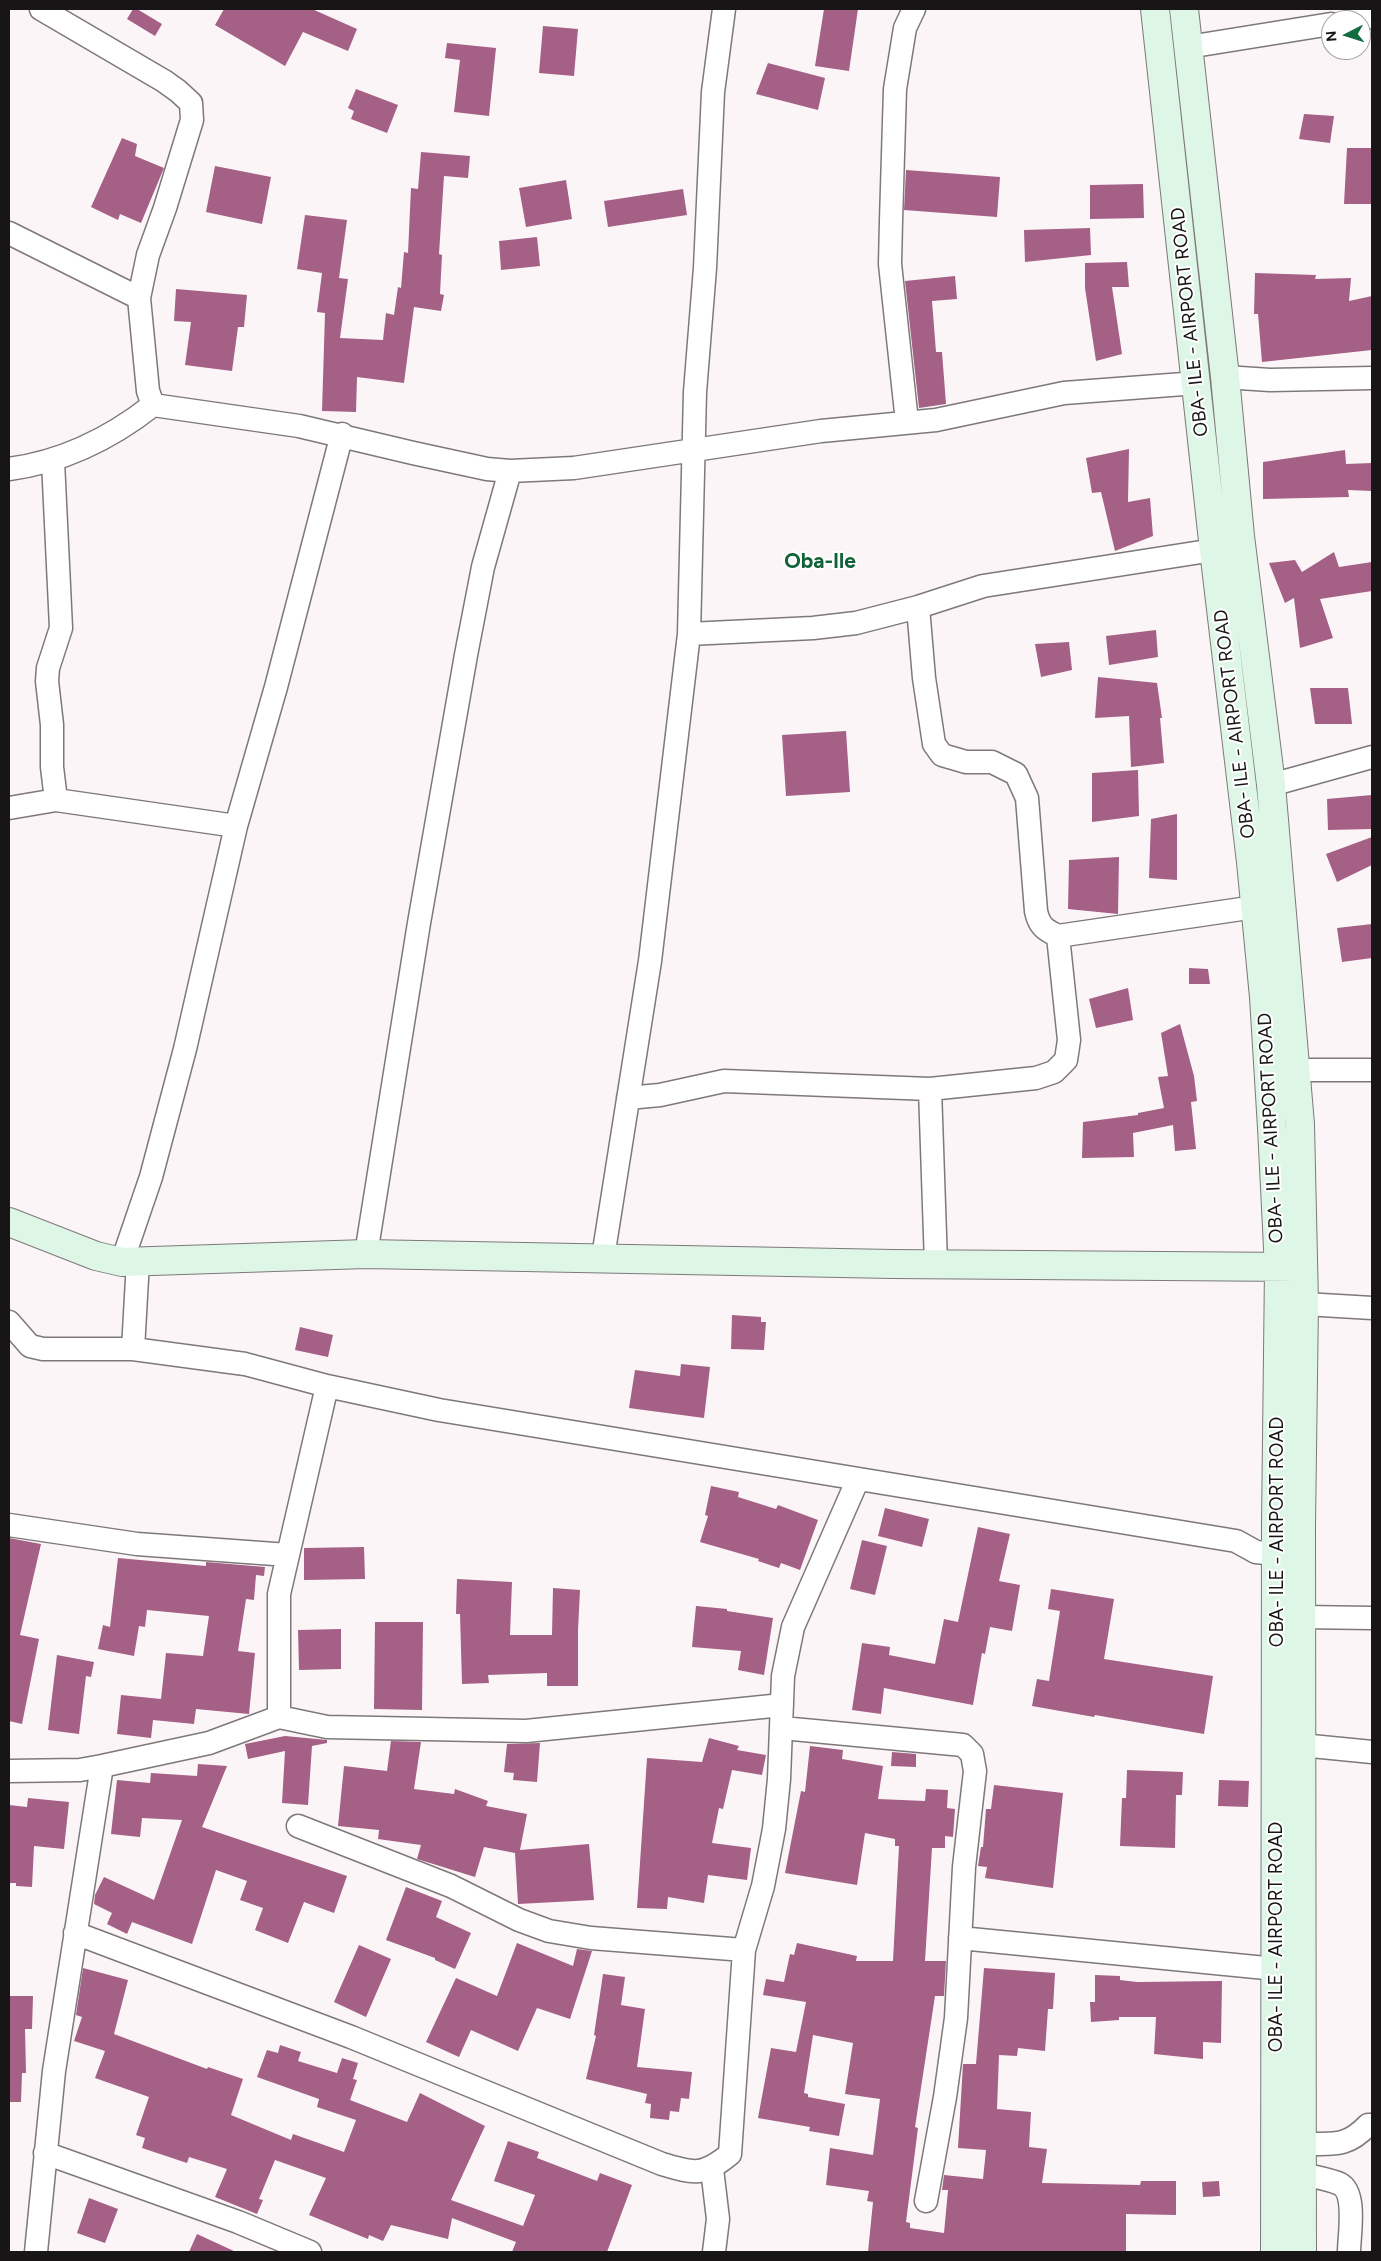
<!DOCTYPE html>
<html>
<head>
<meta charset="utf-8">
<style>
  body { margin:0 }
  #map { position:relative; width:1381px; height:2261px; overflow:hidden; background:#fcf5f8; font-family:Figtree,sans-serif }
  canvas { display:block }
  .frame { position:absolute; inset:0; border:10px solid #171516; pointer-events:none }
  .north { position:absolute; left:1321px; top:10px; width:50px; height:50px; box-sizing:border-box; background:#fff; border:1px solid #a2a1a2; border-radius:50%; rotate:265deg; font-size:14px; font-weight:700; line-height:20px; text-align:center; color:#171516 }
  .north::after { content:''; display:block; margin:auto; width:18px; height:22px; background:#126c3f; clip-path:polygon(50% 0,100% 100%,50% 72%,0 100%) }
</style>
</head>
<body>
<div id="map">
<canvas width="1381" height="2261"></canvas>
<div class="frame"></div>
<div class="north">N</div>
</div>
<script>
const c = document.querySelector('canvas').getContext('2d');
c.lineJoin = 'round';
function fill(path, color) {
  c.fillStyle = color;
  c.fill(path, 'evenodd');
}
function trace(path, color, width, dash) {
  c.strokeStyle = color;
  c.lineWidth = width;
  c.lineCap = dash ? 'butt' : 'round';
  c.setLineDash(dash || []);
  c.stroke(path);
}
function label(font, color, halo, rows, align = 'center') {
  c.font = font + ' Figtree,sans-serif';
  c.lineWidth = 4;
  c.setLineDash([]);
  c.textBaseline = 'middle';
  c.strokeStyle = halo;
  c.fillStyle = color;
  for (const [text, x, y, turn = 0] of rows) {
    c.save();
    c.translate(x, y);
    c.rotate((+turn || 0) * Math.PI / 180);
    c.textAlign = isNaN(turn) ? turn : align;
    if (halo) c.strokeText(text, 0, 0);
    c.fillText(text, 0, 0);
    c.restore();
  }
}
const building = new Path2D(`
  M 133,9 L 137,9 L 162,24 L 155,36 L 127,19 Z
  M 224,9 L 312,9 L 357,29 L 348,51 L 303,32 L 285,66 L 215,25 Z
  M 824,9 L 858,9 L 849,71 L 815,66 Z
  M 543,26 L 578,29 L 574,76 L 539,73 Z
  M 447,43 L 496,48 L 489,116 L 454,112 L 460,60 L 445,58 Z
  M 768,63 L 825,78 L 818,110 L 756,94 Z
  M 356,89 L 398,105 L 387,133 L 351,119 L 354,111 L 348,108 Z
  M 1304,114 L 1334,116 L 1330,143 L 1299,139 Z
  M 122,138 L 137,144 L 135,156 L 164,168 L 141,223 L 120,214 L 118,220 L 91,207 Z
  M 1347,148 L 1372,148 L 1372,204 L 1344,204 Z
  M 421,152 L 470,156 L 468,178 L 444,176 L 439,254 L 442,255 L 440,294 L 444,295 L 441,311 L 414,307 L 404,383 L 357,377 L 356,412 L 322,411 L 325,313 L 317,312 L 322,273 L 297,269 L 305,215 L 347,220 L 339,278 L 348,279 L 340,338 L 383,340 L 386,313 L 394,315 L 398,287 L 401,288 L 404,252 L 408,253 L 411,188 L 418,189 Z
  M 215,166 L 271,177 L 262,224 L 206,212 Z
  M 906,170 L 1000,177 L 997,217 L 904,210 Z
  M 566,180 L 572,219 L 526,227 L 519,188 Z
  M 1143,184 L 1144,218 L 1090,219 L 1090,185 Z
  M 683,189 L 687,215 L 608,227 L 604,201 Z
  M 1090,228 L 1091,255 L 1025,262 L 1024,230 Z
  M 537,237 L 540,266 L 501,270 L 499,241 Z
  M 1127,262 L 1129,287 L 1112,287 L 1122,354 L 1096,361 L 1085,288 L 1085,263 Z
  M 1255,273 L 1316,275 L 1315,279 L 1351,278 L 1349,301 L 1372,296 L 1372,350 L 1262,362 L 1258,314 L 1254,314 Z
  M 955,276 L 957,299 L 932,301 L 936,352 L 942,352 L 946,404 L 919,408 L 905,281 Z
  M 176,289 L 247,295 L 244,327 L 238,327 L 232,371 L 185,365 L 191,322 L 174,321 Z
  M 1129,449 L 1128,502 L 1150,498 L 1153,536 L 1115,551 L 1101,492 L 1092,493 L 1086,458 Z
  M 1345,450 L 1346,464 L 1372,463 L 1372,491 L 1348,490 L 1349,497 L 1263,499 L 1263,462 Z
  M 1334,552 L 1339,567 L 1372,562 L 1372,591 L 1320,599 L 1333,638 L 1300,648 L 1294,598 L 1285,603 L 1269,563 L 1295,560 L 1302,572 Z
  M 1156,630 L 1158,657 L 1109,665 L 1106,636 Z
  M 1069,642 L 1072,670 L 1041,677 L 1035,644 Z
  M 1098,677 L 1157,683 L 1162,718 L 1160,718 L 1164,763 L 1131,767 L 1129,716 L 1095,718 Z
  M 1310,688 L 1348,688 L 1352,724 L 1315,724 Z
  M 846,731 L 850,792 L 786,796 L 782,735 Z
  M 1138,770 L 1139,816 L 1092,822 L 1092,773 Z
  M 1372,795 L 1372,829 L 1328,830 L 1327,799 Z
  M 1177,814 L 1177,880 L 1149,878 L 1151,819 Z
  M 1372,837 L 1372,865 L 1337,882 L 1326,854 Z
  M 1119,857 L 1118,914 L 1068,909 L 1069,860 Z
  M 1372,924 L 1372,958 L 1342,962 L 1337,928 Z
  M 1189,968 L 1208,969 L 1210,984 L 1189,984 Z
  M 1128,988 L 1133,1020 L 1096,1028 L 1089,999 Z
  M 1180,1024 L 1194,1076 L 1197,1101 L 1191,1102 L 1196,1149 L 1175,1151 L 1173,1125 L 1133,1133 L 1134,1157 L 1082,1158 L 1083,1122 L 1138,1115 L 1138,1113 L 1164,1108 L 1158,1077 L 1168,1076 L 1161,1033 Z
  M 732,1315 L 761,1317 L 761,1322 L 766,1322 L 764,1350 L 731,1349 Z
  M 300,1327 L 333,1335 L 328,1357 L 295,1350 Z
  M 681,1364 L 710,1367 L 704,1418 L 629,1408 L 635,1370 L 680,1376 Z
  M 711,1486 L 739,1492 L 738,1497 L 776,1509 L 778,1505 L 818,1520 L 800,1570 L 781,1563 L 779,1568 L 758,1561 L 759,1559 L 700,1542 L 708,1516 L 705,1515 Z
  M 885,1508 L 929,1519 L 922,1547 L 878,1536 Z
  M 978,1527 L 1010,1534 L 999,1581 L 1020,1585 L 1012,1631 L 990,1627 L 985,1654 L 982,1653 L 973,1705 L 884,1688 L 881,1714 L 852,1710 L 862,1643 L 890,1647 L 889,1655 L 935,1664 L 944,1619 L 958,1622 Z
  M 9,1538 L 41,1544 L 20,1635 L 39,1639 L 22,1724 L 9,1721 Z
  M 862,1540 L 887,1546 L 875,1595 L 850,1589 Z
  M 364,1547 L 365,1579 L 304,1580 L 304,1548 Z
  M 118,1558 L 206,1566 L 206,1562 L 265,1567 L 264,1576 L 256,1575 L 254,1600 L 246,1599 L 238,1651 L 255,1653 L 249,1714 L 196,1709 L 194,1724 L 153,1720 L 151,1738 L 117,1734 L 121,1695 L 161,1699 L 166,1653 L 203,1656 L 209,1616 L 147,1610 L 145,1627 L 139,1626 L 134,1656 L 98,1649 L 103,1625 L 110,1627 Z
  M 457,1579 L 512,1582 L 510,1635 L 552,1635 L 553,1588 L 580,1590 L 578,1630 L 578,1686 L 547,1686 L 547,1673 L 488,1675 L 489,1683 L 462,1684 L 460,1614 L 456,1614 Z
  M 1051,1589 L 1114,1599 L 1104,1659 L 1213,1676 L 1204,1734 L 1095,1715 L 1094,1717 L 1032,1706 L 1037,1679 L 1049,1681 L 1060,1611 L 1048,1609 Z
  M 696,1606 L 727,1609 L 727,1611 L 773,1618 L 764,1675 L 738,1670 L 741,1651 L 692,1647 Z
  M 375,1622 L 423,1622 L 422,1710 L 374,1709 Z
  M 341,1629 L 341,1669 L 299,1670 L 298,1630 Z
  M 57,1655 L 94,1662 L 91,1677 L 86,1676 L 79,1734 L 48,1730 Z
  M 285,1736 L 327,1740 L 327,1743 L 312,1746 L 308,1805 L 282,1803 L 285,1751 L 248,1759 L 245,1744 Z
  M 709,1738 L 739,1746 L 737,1750 L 766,1755 L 762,1775 L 732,1770 L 723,1809 L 719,1808 L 712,1843 L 751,1848 L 747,1880 L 708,1875 L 704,1903 L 668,1897 L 667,1909 L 637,1908 L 647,1758 L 702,1762 Z
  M 391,1741 L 421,1742 L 414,1789 L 454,1794 L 455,1789 L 488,1801 L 486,1806 L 527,1814 L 520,1850 L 589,1844 L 594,1900 L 518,1904 L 515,1853 L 484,1847 L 475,1877 L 417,1859 L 421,1845 L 378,1839 L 379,1830 L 338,1826 L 344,1766 L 387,1771 Z
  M 540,1743 L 537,1782 L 513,1780 L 514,1773 L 504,1772 L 507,1744 Z
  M 810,1746 L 843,1750 L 842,1759 L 883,1766 L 878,1799 L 925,1801 L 926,1789 L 948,1790 L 947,1808 L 955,1809 L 953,1837 L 945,1836 L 945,1848 L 932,1848 L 925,1961 L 946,1961 L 944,1996 L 935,1996 L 915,2127 L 918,2128 L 906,2222 L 910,2223 L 910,2228 L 944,2233 L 948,2190 L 942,2190 L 944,2175 L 983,2179 L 986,2150 L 958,2148 L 963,2064 L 976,2064 L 984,1968 L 1055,1973 L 1053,2009 L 1048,2009 L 1045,2051 L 1018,2048 L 1017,2056 L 999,2055 L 997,2109 L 1031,2112 L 1029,2147 L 1047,2149 L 1042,2183 L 1140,2185 L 1141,2181 L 1176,2181 L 1176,2215 L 1126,2214 L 1126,2252 L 868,2252 L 873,2202 L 867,2201 L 869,2191 L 826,2185 L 830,2148 L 873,2155 L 880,2099 L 845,2094 L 853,2043 L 813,2035 L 804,2093 L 808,2094 L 808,2097 L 845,2104 L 839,2136 L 809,2131 L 810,2127 L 758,2118 L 771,2048 L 796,2052 L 806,2002 L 763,1995 L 766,1979 L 784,1982 L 790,1954 L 794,1955 L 797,1943 L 857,1956 L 856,1961 L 893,1961 L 899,1846 L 895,1846 L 895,1839 L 865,1833 L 857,1885 L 785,1873 L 801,1791 L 805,1792 Z
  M 892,1752 L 916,1754 L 916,1767 L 891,1766 Z
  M 198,1764 L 227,1766 L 202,1827 L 347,1876 L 334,1913 L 304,1902 L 288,1943 L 255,1930 L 263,1908 L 240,1900 L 247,1881 L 216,1870 L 192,1944 L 132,1922 L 127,1934 L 107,1924 L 112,1913 L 94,1904 L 95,1895 L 104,1877 L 154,1900 L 182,1820 L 142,1818 L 140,1837 L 111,1834 L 117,1780 L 150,1783 L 151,1773 L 197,1776 Z
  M 1127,1770 L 1183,1772 L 1182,1795 L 1176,1795 L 1175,1848 L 1120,1846 L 1122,1798 L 1126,1798 Z
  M 1219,1780 L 1249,1781 L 1248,1807 L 1218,1806 Z
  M 994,1785 L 1063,1793 L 1053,1888 L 985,1878 L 987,1867 L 978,1866 L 981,1847 L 983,1847 L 986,1809 L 991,1809 Z
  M 28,1798 L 69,1802 L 64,1849 L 34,1846 L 32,1887 L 16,1886 L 16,1883 L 9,1883 L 9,1805 L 27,1807 Z
  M 406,1887 L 442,1901 L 436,1917 L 471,1933 L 455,1969 L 435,1960 L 435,1958 L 386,1940 Z
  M 517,1943 L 573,1966 L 577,1949 L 592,1951 L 570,2019 L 537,2008 L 518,2051 L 471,2030 L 459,2057 L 426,2042 L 456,1978 L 497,1996 Z
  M 359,1945 L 391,1959 L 366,2017 L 334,2002 Z
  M 83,1968 L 128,1980 L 114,2034 L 207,2069 L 208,2067 L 243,2079 L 231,2115 L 291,2140 L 293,2134 L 344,2152 L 356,2120 L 317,2107 L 319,2099 L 257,2077 L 267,2050 L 278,2053 L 280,2045 L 301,2052 L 298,2061 L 337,2073 L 342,2058 L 358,2063 L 353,2079 L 357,2080 L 350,2100 L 407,2122 L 420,2093 L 485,2126 L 451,2200 L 523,2226 L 535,2195 L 494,2181 L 508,2141 L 539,2152 L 537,2158 L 597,2181 L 600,2173 L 632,2185 L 607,2252 L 512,2252 L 516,2242 L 452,2218 L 448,2239 L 391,2225 L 383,2241 L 369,2235 L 368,2239 L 309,2215 L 326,2178 L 275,2160 L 259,2199 L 263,2200 L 257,2214 L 215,2197 L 227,2169 L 189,2157 L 187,2163 L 142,2148 L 145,2138 L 136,2135 L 149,2097 L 95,2078 L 105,2051 L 74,2041 L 82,2017 L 76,2015 Z
  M 603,1974 L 625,1977 L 621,2005 L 645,2009 L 637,2067 L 692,2072 L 689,2099 L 681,2098 L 679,2112 L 670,2111 L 669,2120 L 650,2118 L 651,2104 L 645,2103 L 647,2094 L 586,2079 L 596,2036 L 594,2035 Z
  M 1095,1975 L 1120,1976 L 1120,1980 L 1137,1982 L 1222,1981 L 1221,2043 L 1203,2042 L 1203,2059 L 1154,2054 L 1156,2017 L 1119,2017 L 1119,2020 L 1091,2022 L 1090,2002 L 1095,2002 Z
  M 9,1996 L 33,1996 L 32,2029 L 25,2029 L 26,2073 L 22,2073 L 21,2102 L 9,2102 Z
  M 1219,2181 L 1220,2196 L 1203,2197 L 1202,2182 Z
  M 89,2198 L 118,2209 L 105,2243 L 77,2233 Z
  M 197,2234 L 236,2252 L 189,2252 Z`);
const street = new Path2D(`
  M 41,9 L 164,81 L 178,91 L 191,103 L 192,120 L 165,208 L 148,255 L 139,298 L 148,391 L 153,405 L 299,426 L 413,453 L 487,469 L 510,471 L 574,468 L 821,431 L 936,420 L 1064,393 L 1197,383
  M 1353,20 L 1372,17
  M 1188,47 L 1331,24
  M 9,233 L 139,298
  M 1225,377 L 1270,380 L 1372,378
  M 907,422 L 890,264 L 891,221 L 895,89 L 905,28 L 914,9
  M 53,461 L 61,628 L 48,668 L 47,681 L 52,725 L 52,767 L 56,800
  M 9,469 C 62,462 111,438 153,405
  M 918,607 L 924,678 L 934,744 L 942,755 L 966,762 L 992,762 L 1016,774 L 1027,798 L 1036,911 C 1039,926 1045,930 1058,936 L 1255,907
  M 689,634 L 813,628 L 856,623 L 918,607 L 983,586 L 1214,550
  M 1271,785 L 1372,757
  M 9,808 L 56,800 L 236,826
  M 1294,1070 L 1372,1070
  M 930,1089 L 936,1264
  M 628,1098 L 660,1095 L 724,1081 L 930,1089 L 1036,1078 L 1054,1072 L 1066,1060 L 1069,1040 L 1058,936
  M 366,1254 L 419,923 L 466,655 L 483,567 L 510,471
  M 603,1257 L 650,961 L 689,634 L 695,392 L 705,268 L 713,92 L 724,9
  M 122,1262 L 151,1177 L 185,1049 L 236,826 L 276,687 L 342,434
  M 1288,1303 L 1372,1308
  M 9,1322 L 30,1346 L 43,1349 L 133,1349 L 245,1364 L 327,1386 L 439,1410 L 1236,1541 L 1256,1552 L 1276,1554
  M 133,1349 L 138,1261
  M 9,1525 L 137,1544 L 288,1555
  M 1301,1617 L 1372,1618
  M 279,1717 L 279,1594 L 327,1386
  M 782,1728 L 963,1745 L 972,1754 L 975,1771 L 964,1867 L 956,2018 L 945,2097 L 926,2201
  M 1301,1745 L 1372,1752
  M 9,1771 L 80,1770 L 102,1766 L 209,1743 L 279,1717 L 327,1727 L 526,1731 L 782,1705
  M 298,1826 L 451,1886 L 519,1920 L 549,1931 L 591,1938 L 744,1950
  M 75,1933 L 351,2037 L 662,2164 C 695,2174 703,2176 730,2154 L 744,1950 L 763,1886 L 774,1829 L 779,1779 L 783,1676 L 793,1627 L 858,1479
  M 960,1938 L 1276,1969
  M 1301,2144 C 1332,2143 1345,2149 1368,2125 L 1372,2125
  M 45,2153 L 238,2222 L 310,2252
  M 712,2169 L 718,2219 L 714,2252
  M 1302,2174 C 1314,2177 1329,2179 1340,2184 C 1357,2193 1349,2236 1349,2252
  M 36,2252 L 54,2071 L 102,1766`);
const secondary = new Path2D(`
  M 1155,9 L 1214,550 L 1251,862 L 1264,997 L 1272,1128 L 1279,1268 L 1276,1525 L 1275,2252
  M 1184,9 L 1225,377 L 1240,536 L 1271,785 L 1300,1124 L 1304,1303 L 1301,1526 L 1302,2252
  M 9,1222 L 96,1256 L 122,1262 L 366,1254 L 893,1264 L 1297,1267`);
const streetNames = [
  ["OBA- ILE - AIRPORT ROAD",1190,322,-96],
  ["OBA- ILE - AIRPORT ROAD",1235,724,-97],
  ["OBA- ILE - AIRPORT ROAD",1271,1128,-93],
  ["OBA- ILE - AIRPORT ROAD",1277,1532,-90],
  ["OBA- ILE - AIRPORT ROAD",1276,1937,-90]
];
const quarterNames = [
  ["Oba-Ile",820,562]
];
fill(building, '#a46085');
trace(street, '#7e787b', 25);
trace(secondary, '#7e787b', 30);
trace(street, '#fff', 22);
trace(secondary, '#ddf6e6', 28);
label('19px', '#171516', '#fff', streetNames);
label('bold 21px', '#126239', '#fff', quarterNames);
</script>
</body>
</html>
